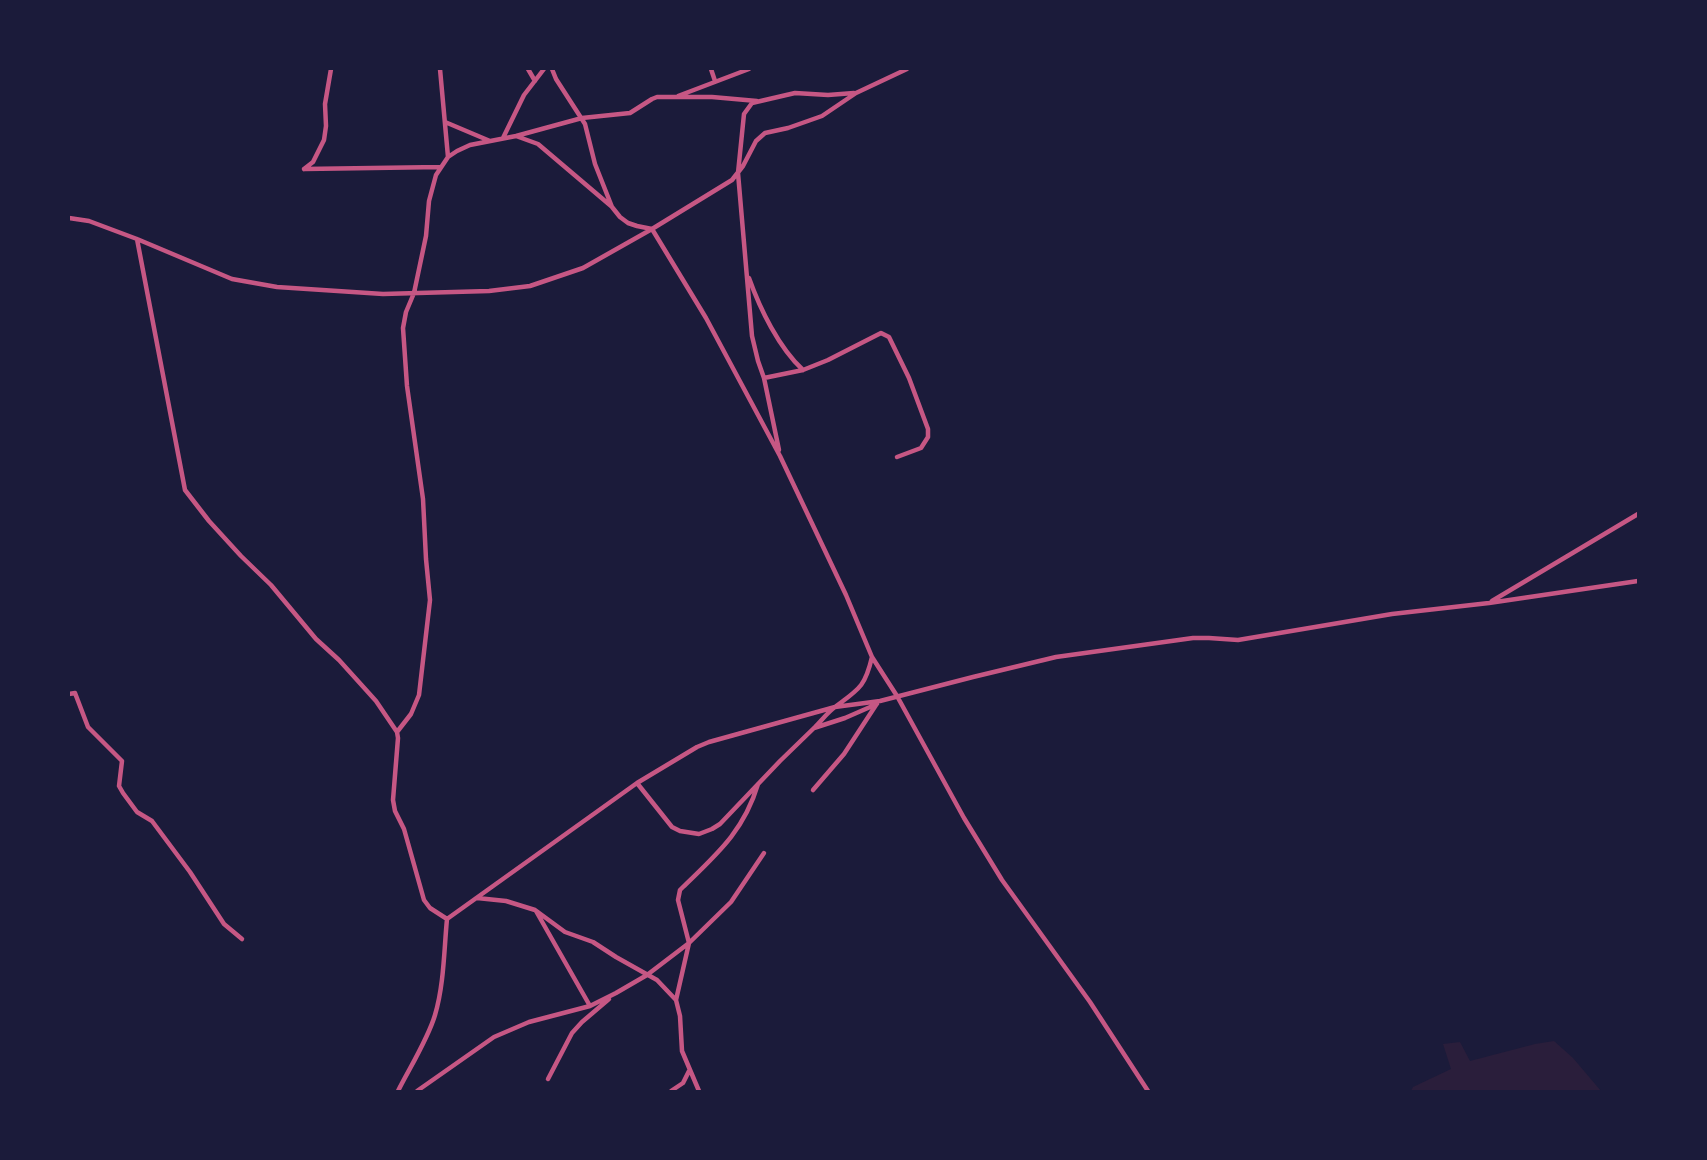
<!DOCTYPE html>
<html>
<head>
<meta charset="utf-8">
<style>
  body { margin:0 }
  #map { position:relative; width:1707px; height:1160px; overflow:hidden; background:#1b1b3a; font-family:Ubuntu,sans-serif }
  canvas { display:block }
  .frame { position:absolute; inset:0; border:70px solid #1b1b3a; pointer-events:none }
</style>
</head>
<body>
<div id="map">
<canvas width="1707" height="1160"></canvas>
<div class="frame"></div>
</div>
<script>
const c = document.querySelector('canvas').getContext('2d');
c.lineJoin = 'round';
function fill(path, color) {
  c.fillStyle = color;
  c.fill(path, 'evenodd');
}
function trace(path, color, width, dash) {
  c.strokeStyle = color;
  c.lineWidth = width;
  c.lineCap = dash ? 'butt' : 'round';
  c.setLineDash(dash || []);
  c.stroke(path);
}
const green = new Path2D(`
  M 1554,1041 L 1573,1058 L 1601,1091 L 1411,1091 L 1413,1087 L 1451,1069 L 1443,1044 L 1460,1042 L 1470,1061 L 1535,1044 Z`);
const minor = new Path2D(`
  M 440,69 L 448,157
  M 528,69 L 535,81
  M 552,69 L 556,79 L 585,124 L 595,164 L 612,207 L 620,217 L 628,223 L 637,226 L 652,229 L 706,318 L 780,456 L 846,595 L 872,657 L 897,696 L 964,818 L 1002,880 L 1090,1002 L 1148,1091
  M 711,69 L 715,81
  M 678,96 L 749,69
  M 445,122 L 490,141
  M 516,136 L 538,144 L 611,206
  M 503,138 L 524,95 L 544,69
  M 304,169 L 441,167
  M 304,169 L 313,162 L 324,140 L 326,126 L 325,104 L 331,69
  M 69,218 L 89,221 L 137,239 L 232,279 L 277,287 L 383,294 L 489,291 L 530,286 L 583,268 L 652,229 L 732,180 L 743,166 L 756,141 L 765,133 L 788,128 L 822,116 L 856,93 L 907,69
  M 137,239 L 185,490 L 209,521 L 241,556 L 271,585 L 316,639 L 339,660 L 376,701 L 397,732 L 398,738 L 393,800 L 395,811 L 404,829 L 424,900 L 430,908 L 447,919
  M 749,278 C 760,309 779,348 803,370
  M 764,378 L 758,361 L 752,336 L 738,173 L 744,114 L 752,103 L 795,93 L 828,95 L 854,93
  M 779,450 L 764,378 L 803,370 L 828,360 L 881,333 L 889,337 L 909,378 L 928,429 L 928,437 L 921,448 L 897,457
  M 1492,601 L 1638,514
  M 69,694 L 75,693 L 88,727 L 122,761 L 119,786 L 123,793 L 137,812 L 152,821 L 190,872 L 224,924 L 242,939
  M 815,727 C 822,720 828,712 835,707 C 859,689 865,687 872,657
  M 397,732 L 411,714 L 419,695 L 430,600 L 426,559 L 423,499 L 407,386 L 403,328 L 406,312 L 414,293 L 426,236 L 429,201 L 436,175 L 448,157 L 457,151 L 470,145 L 516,136 L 582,118 L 630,113 L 652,99 L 657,97 L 712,97 L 757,101
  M 637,783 L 672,827 L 680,831 L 699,834 L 712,829 L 720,824 L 780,761 L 814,728 L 845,718 L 877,704
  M 813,790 L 844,754 L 876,705
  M 477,898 L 506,901 L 535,910 L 565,932 L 593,942 L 616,957 L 657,980 L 676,1000
  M 536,911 L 590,1006
  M 548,1079 L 572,1033 L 582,1022 L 609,999
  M 398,1091 C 409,1069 428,1039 435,1015 C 444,985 444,950 447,919 L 637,783 L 697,747 L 709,742 L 835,707 L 880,701 L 973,677 L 1056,657 L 1193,638 L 1209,638 L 1238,640 L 1392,614 L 1489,603 L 1638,581
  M 417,1091 L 494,1037 L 529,1022 L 590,1006 L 616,993 L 647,975 L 689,943 L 731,902 L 764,853
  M 671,1091 L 683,1083 L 689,1071
  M 699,1091 L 682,1051 L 680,1016 L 676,1000 L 689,943 L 678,900 L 680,890 L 683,887 C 717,854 744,831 758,784`);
fill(green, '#2a1e3b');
trace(minor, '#c65784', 4.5);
</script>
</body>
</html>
